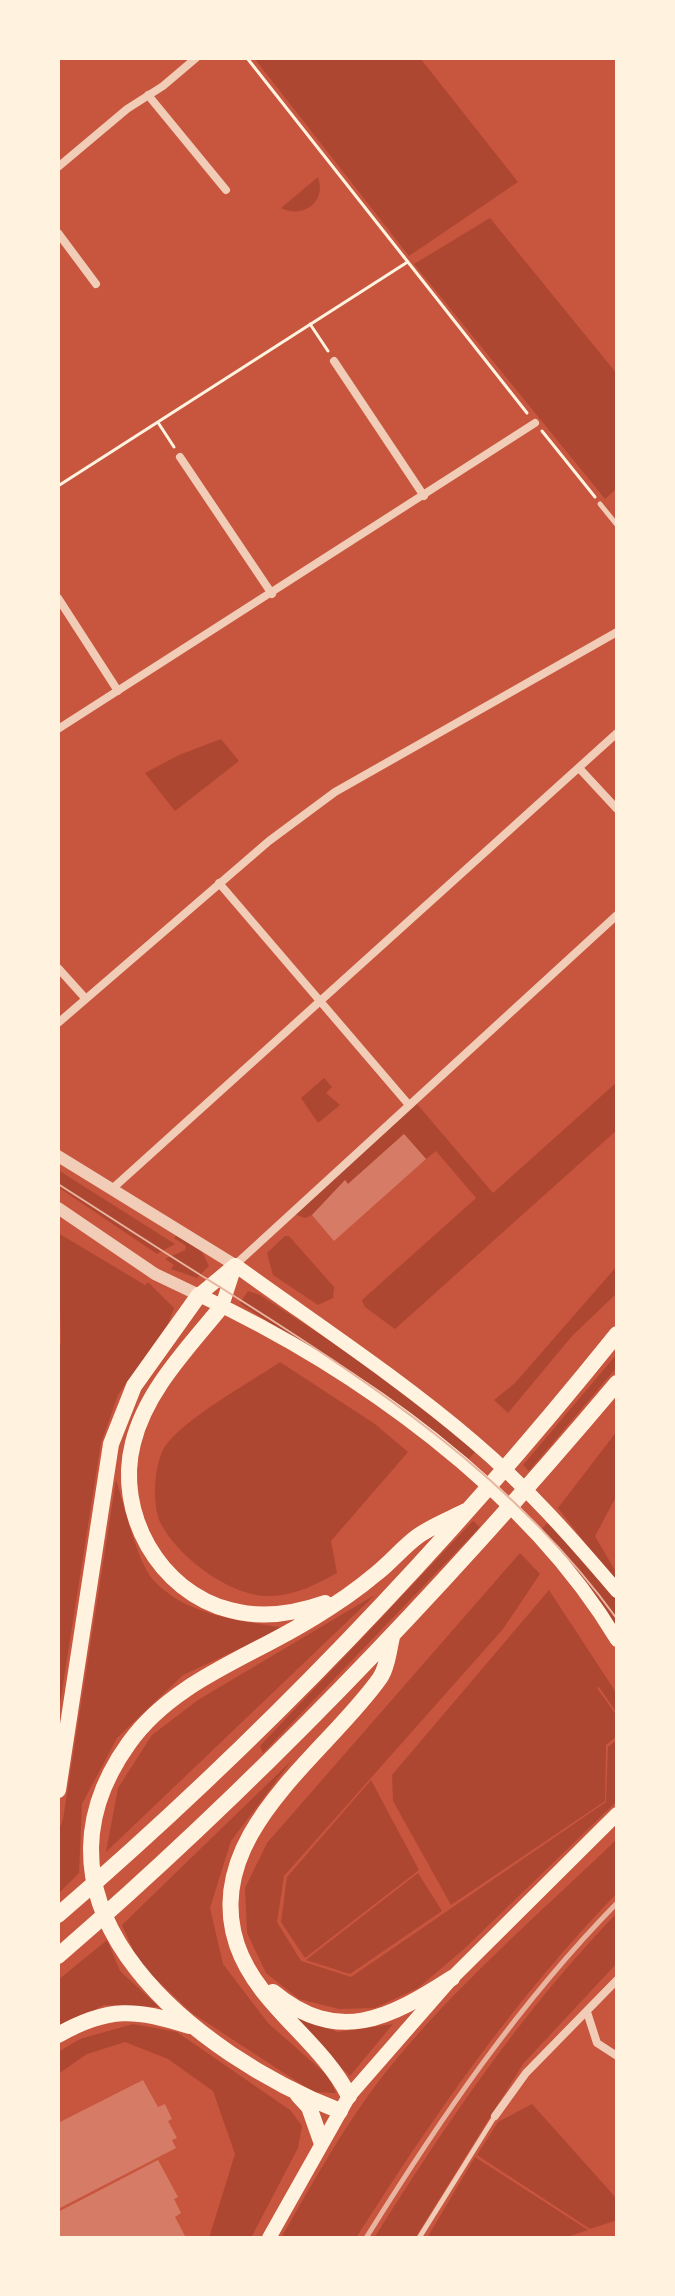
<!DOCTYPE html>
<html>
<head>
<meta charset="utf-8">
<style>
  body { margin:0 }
  #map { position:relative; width:675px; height:2296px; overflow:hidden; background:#c8553d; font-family:"Space Grotesk",sans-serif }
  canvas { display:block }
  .frame { position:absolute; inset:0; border:60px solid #fff3e0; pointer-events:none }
</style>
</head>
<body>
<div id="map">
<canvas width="675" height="2296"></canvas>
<div class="frame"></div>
</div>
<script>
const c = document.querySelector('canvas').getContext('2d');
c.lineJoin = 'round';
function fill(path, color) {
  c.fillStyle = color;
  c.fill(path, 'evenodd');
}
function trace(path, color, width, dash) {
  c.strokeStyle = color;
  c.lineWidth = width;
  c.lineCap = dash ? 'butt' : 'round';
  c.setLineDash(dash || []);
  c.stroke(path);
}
const green = new Path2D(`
  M 254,58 L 420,58 L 518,182 L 409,256 Z
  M 318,177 C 327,202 303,219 281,208 Z
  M 490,218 L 617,374 L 617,488 L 605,499 L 414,264 Z
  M 221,739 L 239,761 L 175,811 L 145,773 L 179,755 Z
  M 324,1078 L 332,1087 L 326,1093 L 340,1105 L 318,1123 L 301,1098 Z
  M 617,1082 L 617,1130 L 395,1329 L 365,1307 L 362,1300 L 476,1198 L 436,1151 L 426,1159 L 404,1134 L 348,1184 L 345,1181 L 312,1215 L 305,1218 L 294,1214 L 417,1104 L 493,1193 Z
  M 58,1170 L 175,1244 L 157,1254 L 58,1187 Z
  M 58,1233 L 145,1285 L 148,1282 L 174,1308 L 168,1324 L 118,1395 L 101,1443 L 58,1716 L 58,1349 L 61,1342 Z
  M 178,1234 L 201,1250 L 209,1266 L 197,1278 L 171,1269 L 174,1265 L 165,1259 L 185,1250 L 186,1246 L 174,1238 Z
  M 285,1236 L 289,1236 L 334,1287 L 333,1298 L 318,1305 L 273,1275 L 267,1253 Z
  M 617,1266 L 617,1293 L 572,1336 L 508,1413 L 494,1400 L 515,1383 Z
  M 248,1291 L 260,1295 L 376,1371 L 477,1450 L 466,1462 L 367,1384 L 245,1307 L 240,1303 Z
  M 617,1354 L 617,1367 L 529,1471 L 523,1465 Z
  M 280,1362 L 375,1424 L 408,1452 L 331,1541 L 337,1573 C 317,1584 298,1594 274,1596 C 233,1599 178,1558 160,1522 C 152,1504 154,1467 163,1450 C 179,1421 251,1382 280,1362 Z
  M 617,1431 L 617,1495 L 595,1536 L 617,1574 L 617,1584 L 558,1508 Z
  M 116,1480 C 125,1506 137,1566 157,1584 C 192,1617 240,1620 284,1628 L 183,1675 L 117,1738 L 82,1804 L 79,1873 L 58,1894 L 58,1833 L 63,1819 Z
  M 550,1520 L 617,1600 L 617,1628 L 539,1532 Z
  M 473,1521 L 480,1527 L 263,1753 L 260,1746 Z
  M 520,1553 L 540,1574 L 503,1629 L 284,1876 L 277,1922 L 301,1961 L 351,1977 L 606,1802 L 608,1747 L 617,1740 L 617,1801 L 464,1949 L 418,1988 L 375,2008 L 339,2009 L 299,1999 L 266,1973 L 247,1933 L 245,1888 L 267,1843 Z
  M 549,1590 L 617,1694 L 617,1713 L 599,1687 L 593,1689 L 597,1688 L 617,1716 L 617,1736 L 606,1745 L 605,1801 L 451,1905 L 393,1801 L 392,1775 Z
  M 373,1596 L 374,1596 L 106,1852 L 118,1788 L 152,1735 L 198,1700 Z
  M 292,1760 L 231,1841 L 210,1908 L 223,1964 L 268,2023 L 328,2076 L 336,2093 L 313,2092 L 192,2013 L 139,1963 L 122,1925 Z
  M 371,1780 L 419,1870 L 305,1958 L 281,1922 L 287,1877 Z
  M 617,1839 L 617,1893 C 516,1997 434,2115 356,2238 L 281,2238 C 313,2182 345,2124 385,2073 C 453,1988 538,1915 617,1839 Z
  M 418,1873 L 442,1911 L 350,1974 L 306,1960 Z
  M 617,1913 L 617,1963 L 523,2064 L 415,2238 L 374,2238 C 446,2124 522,2011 617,1913 Z
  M 107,1940 L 120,1971 L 159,2007 L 104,2005 L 58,2029 L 58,1980 Z
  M 287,2014 L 338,2032 L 393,2024 L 350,2076 Z
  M 133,2024 L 177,2032 L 290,2110 L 302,2126 L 298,2148 L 251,2238 L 209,2238 L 235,2154 L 213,2091 L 168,2059 L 125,2042 L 87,2054 L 58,2074 L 58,2052 L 80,2039 Z
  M 532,2104 L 617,2199 L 617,2220 L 590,2229 L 477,2155 L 498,2122 Z
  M 475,2157 L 588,2230 L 564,2238 L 427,2238 Z`);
const building = new Path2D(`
  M 404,1134 L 426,1159 L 334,1241 L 312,1215 L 345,1180 L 348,1184 Z
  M 143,2080 L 158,2107 L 165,2104 L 172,2119 L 168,2121 L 177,2138 L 172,2140 L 176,2148 L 58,2209 L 58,2123 Z
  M 158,2160 L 178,2197 L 174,2199 L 181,2213 L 175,2217 L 185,2236 L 58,2238 L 58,2212 Z`);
const path = new Path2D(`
  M 247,58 L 527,413
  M 310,324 L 328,351
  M 159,424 L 174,447
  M 542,431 L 595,497
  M 58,486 L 406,263`);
const service = new Path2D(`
  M 600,504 L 617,525
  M 419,2238 L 495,2116`);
const minor = new Path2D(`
  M 148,95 L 226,190
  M 58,167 L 127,109 L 163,86 L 196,58
  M 58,233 L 96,284
  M 334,361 L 424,496
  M 180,457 L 272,594
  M 58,598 L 118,691
  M 58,729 L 535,423
  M 579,768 L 617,809
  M 219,883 L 409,1105
  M 58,968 L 85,998
  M 58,1023 L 269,841 L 335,792 L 617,632
  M 112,1189 L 617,733
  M 235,1265 L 617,915
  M 587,2012 L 597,2043 L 617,2056
  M 495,2116 L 526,2073 L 617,1980`);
const tertiary = new Path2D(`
  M 58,1156 L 235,1265
  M 58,1208 L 155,1274 L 199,1295`);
const secondary = new Path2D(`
  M 235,1265 L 199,1295 C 355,1368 527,1490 617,1640
  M 235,1265 C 315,1323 398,1377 474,1442 C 527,1487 572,1538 617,1591
  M 222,1306 L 235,1266
  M 269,2238 L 349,2096 L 452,1978 L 617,1814`);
const trunk = new Path2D(`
  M 222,1306 C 189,1347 146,1390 133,1443 C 115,1513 159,1592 230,1610 C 263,1619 294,1614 325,1603
  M 58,1790 L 111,1444 L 134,1386 L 199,1295
  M 58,1915 C 261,1740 449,1543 617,1334
  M 58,1956 C 260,1781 445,1587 617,1383
  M 273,1992 C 338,2046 390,2018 452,1978
  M 58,2035 C 109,2006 136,2009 189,2026
  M 298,2095 L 309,2107 L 321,2141
  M 349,2096 C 320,2039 258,2006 237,1945 C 200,1835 326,1755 380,1678 C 387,1668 389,1650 392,1637
  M 340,2111 C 199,2056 9,1910 129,1743 C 173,1681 251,1657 313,1618 C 335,1605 358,1589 377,1573 C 391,1562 403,1547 418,1536 C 432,1526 450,1519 466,1511`);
const tram = new Path2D(`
  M 58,1184 C 113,1219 168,1255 223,1289 C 370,1382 514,1476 617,1619`);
const rail = new Path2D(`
  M 366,2238 C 440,2119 519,2003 617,1903`);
fill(green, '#ae4732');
fill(building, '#d67c66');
trace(path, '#fff3e0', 3);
trace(service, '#f1ccb7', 5);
trace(minor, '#f1ccb7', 8);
trace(tertiary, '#f1ccb7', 12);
trace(secondary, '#fff3e0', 14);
trace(trunk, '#fff3e0', 16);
trace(tram, '#e9b49f', 2);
trace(rail, '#e9b49f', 5);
</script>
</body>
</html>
